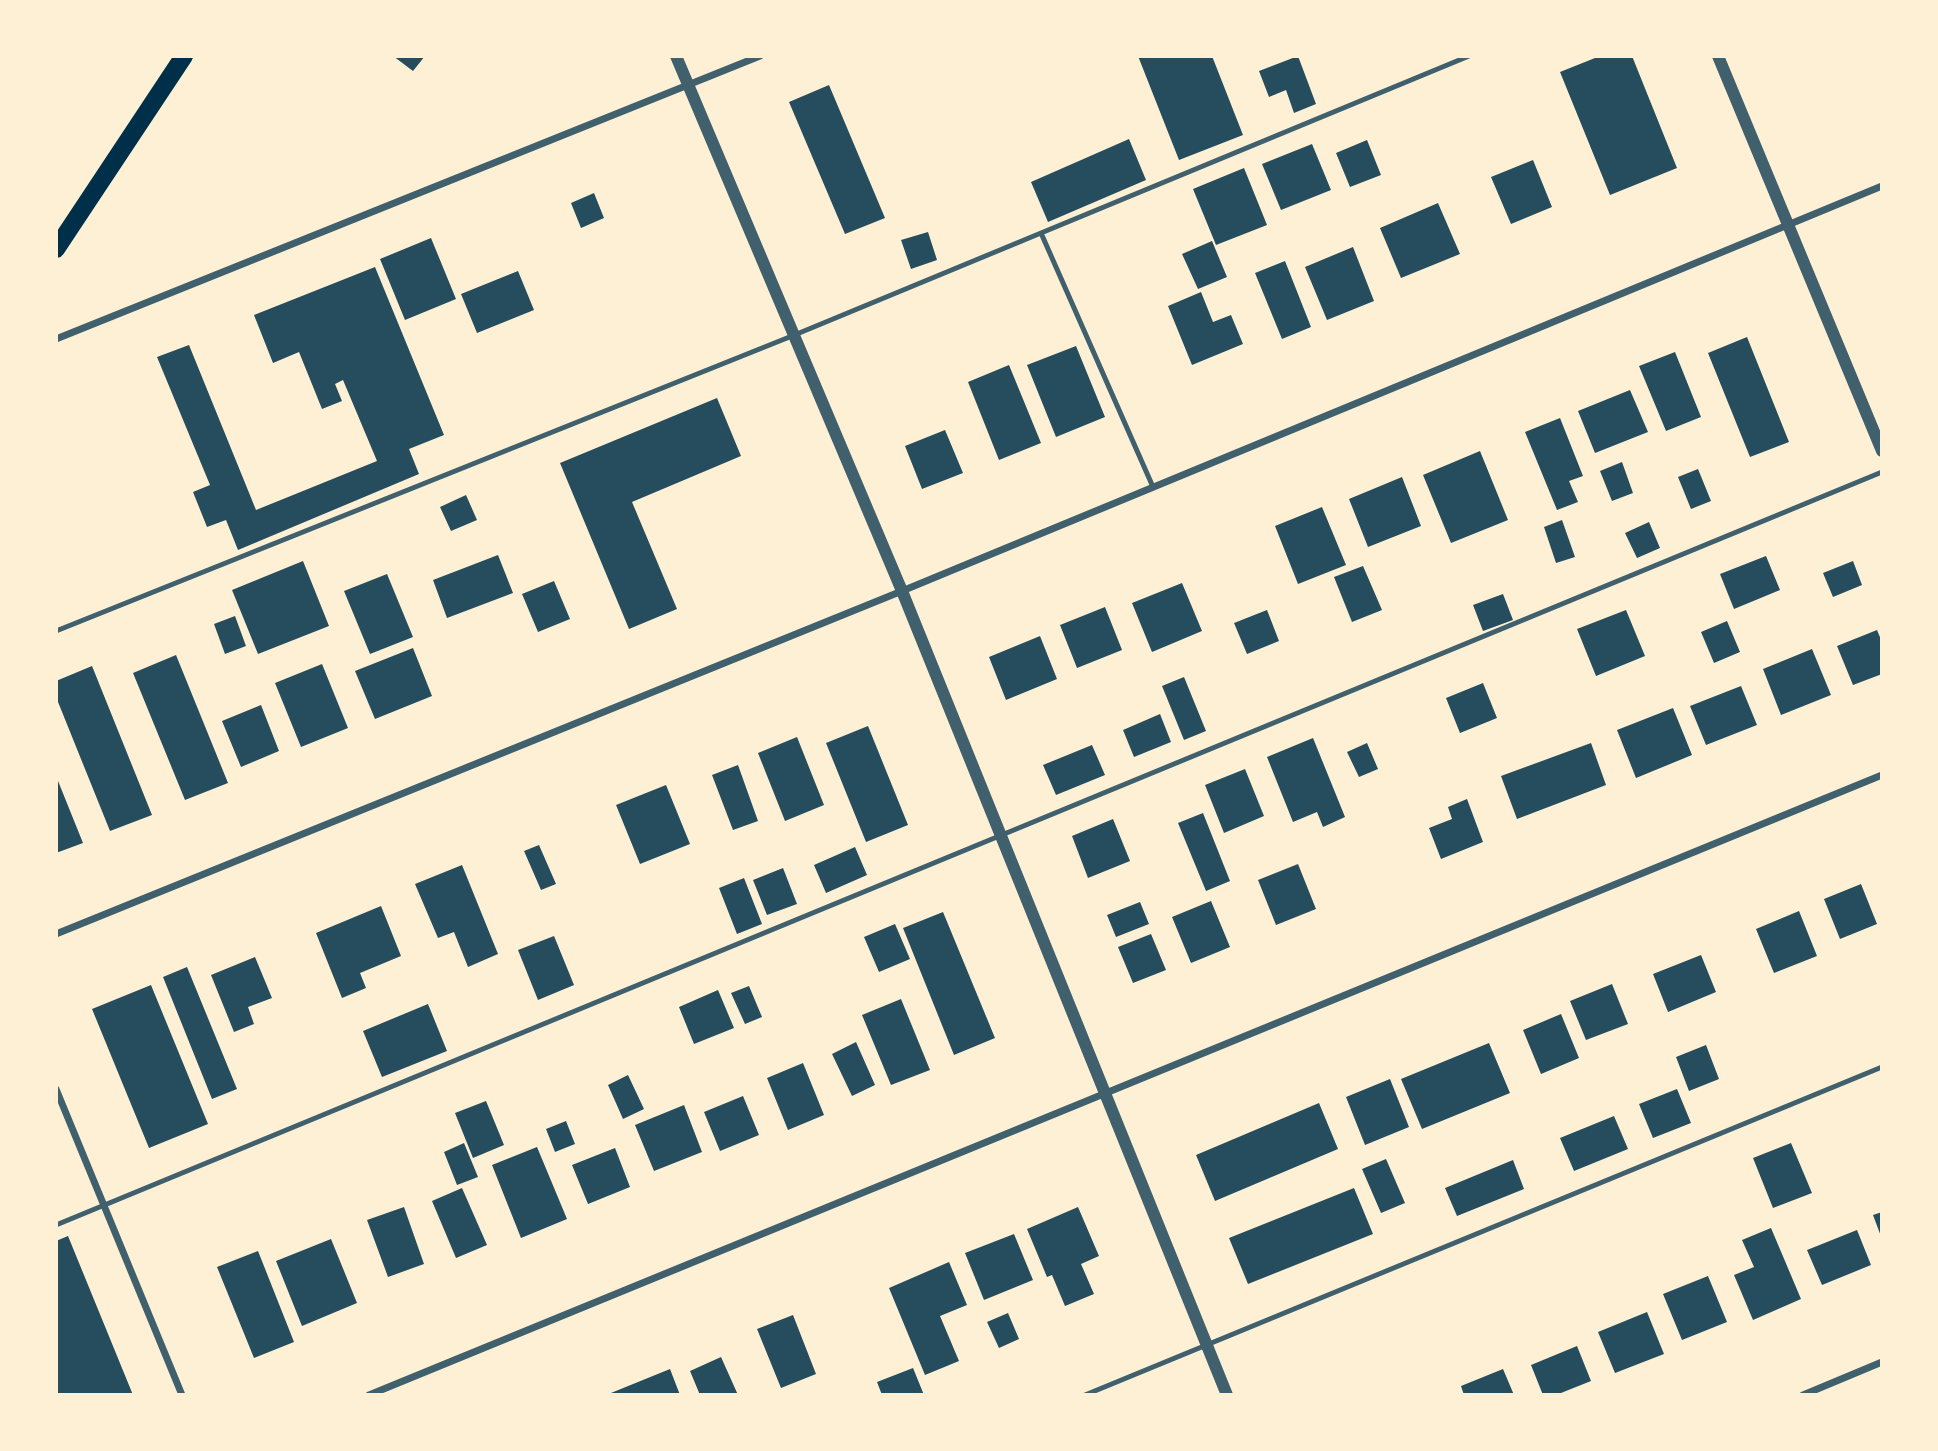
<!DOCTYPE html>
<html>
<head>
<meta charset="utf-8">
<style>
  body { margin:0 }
  #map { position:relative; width:1938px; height:1451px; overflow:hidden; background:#fdf0d5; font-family:"IBM Plex Sans",sans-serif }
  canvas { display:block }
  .frame { position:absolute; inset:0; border:58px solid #fdf0d5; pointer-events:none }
</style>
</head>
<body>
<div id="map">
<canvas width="1938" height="1451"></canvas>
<div class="frame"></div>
</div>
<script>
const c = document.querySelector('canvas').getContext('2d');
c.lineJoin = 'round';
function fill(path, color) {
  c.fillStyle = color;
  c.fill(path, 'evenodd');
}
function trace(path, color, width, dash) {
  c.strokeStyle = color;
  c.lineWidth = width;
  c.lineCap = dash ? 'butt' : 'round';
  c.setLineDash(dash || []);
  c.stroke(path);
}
const building = new Path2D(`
  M 393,56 L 425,56 L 413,71 Z
  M 1138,56 L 1212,56 L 1243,135 L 1179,160 Z
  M 1298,56 L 1316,104 L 1294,113 L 1286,90 L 1269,97 L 1259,71 Z
  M 1600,56 L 1632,56 L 1677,168 L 1610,195 L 1560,72 Z
  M 829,85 L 885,218 L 845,234 L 789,102 Z
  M 1129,139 L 1146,180 L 1048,222 L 1031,182 Z
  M 1367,140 L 1381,175 L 1350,187 L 1336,153 Z
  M 1312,144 L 1331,190 L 1281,210 L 1262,164 Z
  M 1533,160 L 1552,207 L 1511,224 L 1491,177 Z
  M 1244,168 L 1267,225 L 1216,245 L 1193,189 Z
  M 594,193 L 604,218 L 581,228 L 571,203 Z
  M 1438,203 L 1460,254 L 1401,278 L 1380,228 Z
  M 928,232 L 937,260 L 911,269 L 901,240 Z
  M 431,238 L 456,299 L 405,320 L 380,259 Z
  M 1212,241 L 1227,277 L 1198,289 L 1182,254 Z
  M 1353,247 L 1374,301 L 1327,320 L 1305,267 Z
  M 1285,261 L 1311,327 L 1282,339 L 1255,273 Z
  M 375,267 L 444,435 L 409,449 L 419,474 L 238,550 L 226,520 L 207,527 L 193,492 L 210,485 L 157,357 L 189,345 L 256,510 L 377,461 L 343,380 L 335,384 L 342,401 L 322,409 L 299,352 L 273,363 L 254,315 Z
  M 518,271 L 534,310 L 477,333 L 461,294 Z
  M 1201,292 L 1213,322 L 1231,315 L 1243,344 L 1192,365 L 1168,306 Z
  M 1747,337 L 1789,442 L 1750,457 L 1708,353 Z
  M 1076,346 L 1105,417 L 1056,437 L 1027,365 Z
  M 1675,352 L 1701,417 L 1666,431 L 1639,366 Z
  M 1009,365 L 1041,443 L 999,460 L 968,382 Z
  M 1630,390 L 1648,432 L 1595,453 L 1578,411 Z
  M 717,398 L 741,456 L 632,502 L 677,609 L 629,629 L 560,463 Z
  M 1560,418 L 1583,476 L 1569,481 L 1578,502 L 1557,510 L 1525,432 Z
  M 945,430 L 963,473 L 922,489 L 905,446 Z
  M 1480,451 L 1508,520 L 1451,543 L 1423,475 Z
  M 1622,462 L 1633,493 L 1612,501 L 1600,471 Z
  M 1698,469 L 1711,501 L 1691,509 L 1678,477 Z
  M 1402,477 L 1421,526 L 1368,547 L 1349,499 Z
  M 466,495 L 477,520 L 451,531 L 440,507 Z
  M 1322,507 L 1346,565 L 1298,584 L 1275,526 Z
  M 1562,520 L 1575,557 L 1556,563 L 1544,527 Z
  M 1649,522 L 1660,548 L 1637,558 L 1625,533 Z
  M 498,555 L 513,593 L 447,618 L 433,580 Z
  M 1766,556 L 1780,590 L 1734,609 L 1720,574 Z
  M 303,561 L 329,626 L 258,654 L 232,590 Z
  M 1853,561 L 1862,585 L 1833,597 L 1823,573 Z
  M 1363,566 L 1382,610 L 1352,622 L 1334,577 Z
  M 387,574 L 413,637 L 370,654 L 344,591 Z
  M 554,581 L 570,619 L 538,632 L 522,594 Z
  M 1182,583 L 1202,631 L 1152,652 L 1132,603 Z
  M 1503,594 L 1513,620 L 1483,631 L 1473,605 Z
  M 1105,607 L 1122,650 L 1077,668 L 1060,625 Z
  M 1267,610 L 1279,641 L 1247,654 L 1234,623 Z
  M 1626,610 L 1645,656 L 1596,676 L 1577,629 Z
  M 235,616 L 246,646 L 225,654 L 214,624 Z
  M 1727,621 L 1740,652 L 1714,663 L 1701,632 Z
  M 1877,630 L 1882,642 L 1882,674 L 1853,685 L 1837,646 Z
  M 1040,636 L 1057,679 L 1006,700 L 989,657 Z
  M 413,648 L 432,696 L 375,719 L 355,671 Z
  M 1812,649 L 1831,695 L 1781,715 L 1763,669 Z
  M 176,655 L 228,783 L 185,800 L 133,673 Z
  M 322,664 L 348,728 L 301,747 L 275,683 Z
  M 92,666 L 152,815 L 110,831 L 56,697 L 56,681 Z
  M 1184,677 L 1206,731 L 1184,740 L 1162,686 Z
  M 1483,683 L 1497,718 L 1460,733 L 1446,698 Z
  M 1741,686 L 1757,725 L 1706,745 L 1690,706 Z
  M 261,705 L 279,751 L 241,767 L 222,721 Z
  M 1673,708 L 1692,755 L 1636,778 L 1617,730 Z
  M 1160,714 L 1171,742 L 1134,757 L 1123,730 Z
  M 868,726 L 908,825 L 866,842 L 826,743 Z
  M 797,737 L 824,805 L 785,821 L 758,753 Z
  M 1313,738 L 1345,817 L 1323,827 L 1317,812 L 1293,822 L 1267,757 Z
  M 1367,743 L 1378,769 L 1359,777 L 1347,752 Z
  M 1591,743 L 1606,785 L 1517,819 L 1501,776 Z
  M 1092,745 L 1105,775 L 1056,795 L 1043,765 Z
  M 738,765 L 758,821 L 733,830 L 712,775 Z
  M 1245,769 L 1264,816 L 1224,833 L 1205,785 Z
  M 56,776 L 83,843 L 56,853 Z
  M 666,785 L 690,844 L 640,864 L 616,805 Z
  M 1467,799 L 1483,842 L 1441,859 L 1429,828 L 1452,819 L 1448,807 Z
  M 1203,813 L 1230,881 L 1206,891 L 1178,823 Z
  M 1113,819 L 1130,861 L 1088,878 L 1072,836 Z
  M 539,845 L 556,884 L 541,890 L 524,851 Z
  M 855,847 L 867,875 L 826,893 L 814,865 Z
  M 1298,864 L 1316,909 L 1276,925 L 1258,880 Z
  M 462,865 L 498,954 L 468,967 L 454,932 L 438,938 L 415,884 Z
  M 783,868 L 797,904 L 767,915 L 753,880 Z
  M 744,878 L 762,924 L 737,934 L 719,888 Z
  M 1861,884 L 1877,924 L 1840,939 L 1824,899 Z
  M 1211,901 L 1230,947 L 1191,963 L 1172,917 Z
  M 1140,902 L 1149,924 L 1116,937 L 1107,915 Z
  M 381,906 L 401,956 L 360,973 L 366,988 L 342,998 L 316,933 Z
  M 1799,911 L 1817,956 L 1774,973 L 1756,929 Z
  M 943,912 L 995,1038 L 954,1055 L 903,928 Z
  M 895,924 L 910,959 L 879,972 L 864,937 Z
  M 1151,934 L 1166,970 L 1133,983 L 1118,947 Z
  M 554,936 L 574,985 L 538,1000 L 518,950 Z
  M 1701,955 L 1716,992 L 1668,1012 L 1653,974 Z
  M 255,957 L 272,998 L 248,1007 L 254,1024 L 234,1032 L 211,975 Z
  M 187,967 L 237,1089 L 212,1099 L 163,977 Z
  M 1612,984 L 1628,1024 L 1586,1040 L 1570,1001 Z
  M 151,985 L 208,1124 L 149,1148 L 92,1009 Z
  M 749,986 L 762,1017 L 745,1024 L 731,993 Z
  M 718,990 L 734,1028 L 694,1044 L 679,1007 Z
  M 901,999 L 930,1070 L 891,1085 L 862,1015 Z
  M 428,1004 L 447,1051 L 382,1077 L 363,1031 Z
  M 1561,1014 L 1579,1058 L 1541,1074 L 1523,1030 Z
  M 856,1042 L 875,1085 L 852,1096 L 832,1054 Z
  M 1489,1043 L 1510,1093 L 1422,1129 L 1401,1079 Z
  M 1706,1045 L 1719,1079 L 1689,1091 L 1676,1057 Z
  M 803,1063 L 824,1115 L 788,1130 L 767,1078 Z
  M 628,1075 L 644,1109 L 623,1119 L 608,1085 Z
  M 1390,1079 L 1409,1127 L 1365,1145 L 1346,1097 Z
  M 1677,1089 L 1691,1123 L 1653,1138 L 1639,1104 Z
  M 743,1096 L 759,1135 L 720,1151 L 704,1112 Z
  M 486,1101 L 504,1145 L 473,1158 L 455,1113 Z
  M 1319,1103 L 1338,1149 L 1215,1201 L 1196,1155 Z
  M 684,1105 L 702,1152 L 654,1171 L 635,1125 Z
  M 1614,1116 L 1628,1149 L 1574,1171 L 1560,1138 Z
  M 566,1121 L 575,1144 L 555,1152 L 546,1129 Z
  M 464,1143 L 478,1177 L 457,1185 L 444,1152 Z
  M 1791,1143 L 1812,1193 L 1773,1208 L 1753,1158 Z
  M 537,1147 L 567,1219 L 521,1238 L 492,1165 Z
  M 615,1148 L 630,1187 L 588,1204 L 572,1165 Z
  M 1386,1159 L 1405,1203 L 1381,1213 L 1362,1169 Z
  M 1513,1160 L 1524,1189 L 1457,1216 L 1445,1188 Z
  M 462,1188 L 487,1245 L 456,1258 L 432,1201 Z
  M 1354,1188 L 1373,1234 L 1248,1284 L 1229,1238 Z
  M 404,1207 L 424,1264 L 388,1277 L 367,1220 Z
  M 1078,1207 L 1099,1256 L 1081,1264 L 1094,1294 L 1065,1306 L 1052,1275 L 1047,1277 L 1027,1229 Z
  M 1882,1212 L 1882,1239 L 1873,1215 Z
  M 1771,1228 L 1801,1299 L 1753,1320 L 1734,1275 L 1754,1267 L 1742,1240 Z
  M 1857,1230 L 1871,1265 L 1822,1285 L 1807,1250 Z
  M 1014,1234 L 1033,1280 L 984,1300 L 965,1253 Z
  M 68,1236 L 133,1395 L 56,1395 L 56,1241 Z
  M 331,1239 L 357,1303 L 302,1326 L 276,1261 Z
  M 258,1251 L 294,1342 L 254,1358 L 217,1267 Z
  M 949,1262 L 967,1305 L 940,1316 L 959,1361 L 925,1375 L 889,1288 Z
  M 1708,1276 L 1727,1322 L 1682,1340 L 1663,1294 Z
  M 1647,1312 L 1664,1354 L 1615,1373 L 1598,1332 Z
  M 1008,1313 L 1019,1339 L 999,1348 L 987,1322 Z
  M 793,1315 L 816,1374 L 781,1388 L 757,1329 Z
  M 1577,1346 L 1591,1381 L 1556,1395 L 1543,1395 L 1531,1365 Z
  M 721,1357 L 738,1395 L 700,1395 L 690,1371 Z
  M 913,1368 L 924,1395 L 882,1395 L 877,1382 Z
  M 670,1369 L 680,1395 L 606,1395 Z
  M 1503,1369 L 1514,1395 L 1464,1395 L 1461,1386 Z`);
const service = new Path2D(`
  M 1041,233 L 1153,487
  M 56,631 L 792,336 L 1469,56
  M 56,1225 L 1882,472
  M 1085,1395 L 1882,1067`);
const minor = new Path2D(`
  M 56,339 L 760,56
  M 56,934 L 902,591 L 1882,186
  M 56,1089 L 182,1395
  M 369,1395 L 1882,775
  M 1803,1395 L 1882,1362`);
const tertiary = new Path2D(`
  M 676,56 L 902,591 L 1227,1395
  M 1718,56 L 1882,451`);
const primary = new Path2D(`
  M 56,249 L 184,56`);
fill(building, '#264d5e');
trace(service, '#3f606c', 5);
trace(minor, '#3f606c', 7);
trace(tertiary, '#3f606c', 12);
trace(primary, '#003049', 18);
</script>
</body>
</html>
